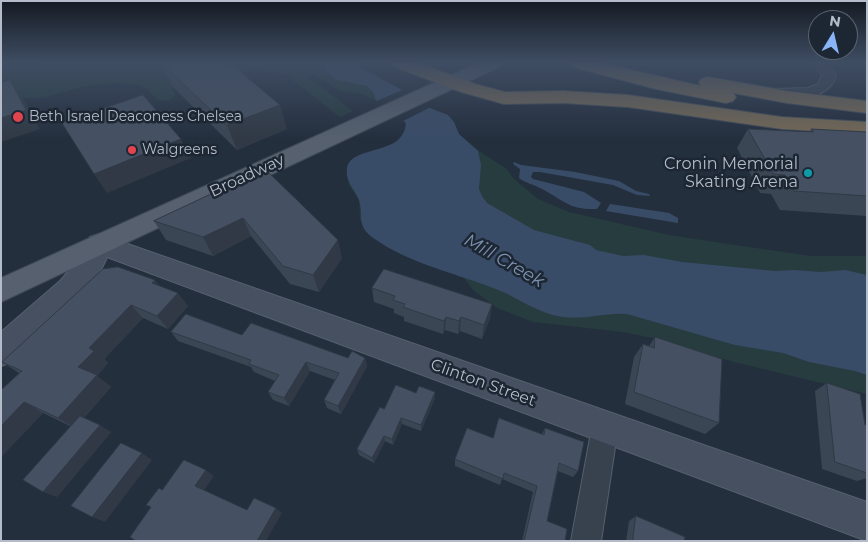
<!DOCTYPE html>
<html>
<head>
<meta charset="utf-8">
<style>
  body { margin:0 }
  #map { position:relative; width:868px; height:542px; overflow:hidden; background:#242f3e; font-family:Montserrat,sans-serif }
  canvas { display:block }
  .frame { position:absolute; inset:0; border:2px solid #b4bcc9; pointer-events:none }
  .north { position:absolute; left:808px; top:10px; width:50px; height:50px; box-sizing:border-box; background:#1d2633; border:1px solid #59626f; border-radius:50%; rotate:9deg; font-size:14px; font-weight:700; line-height:20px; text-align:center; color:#b4bcc9 }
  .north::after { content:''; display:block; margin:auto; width:18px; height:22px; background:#8ab4f8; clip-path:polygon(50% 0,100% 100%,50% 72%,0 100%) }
</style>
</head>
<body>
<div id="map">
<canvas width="868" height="542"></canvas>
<div class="frame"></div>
<div class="north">N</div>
</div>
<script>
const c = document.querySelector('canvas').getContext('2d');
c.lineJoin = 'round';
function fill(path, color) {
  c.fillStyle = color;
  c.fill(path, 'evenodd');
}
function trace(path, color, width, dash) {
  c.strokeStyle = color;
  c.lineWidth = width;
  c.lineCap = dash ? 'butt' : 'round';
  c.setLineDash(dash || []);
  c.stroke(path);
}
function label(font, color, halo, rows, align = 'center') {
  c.font = font + ' Montserrat,sans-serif';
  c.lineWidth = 5;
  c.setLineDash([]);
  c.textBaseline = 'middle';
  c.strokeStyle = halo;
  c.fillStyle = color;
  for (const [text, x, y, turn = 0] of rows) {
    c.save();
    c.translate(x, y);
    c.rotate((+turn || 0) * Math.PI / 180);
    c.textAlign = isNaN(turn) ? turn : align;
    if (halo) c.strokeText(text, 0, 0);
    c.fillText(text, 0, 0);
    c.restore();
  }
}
const green = new Path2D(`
  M 1,63 L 22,67 L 42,63 L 325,63 L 367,86 L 373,92 L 376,101 L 359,93 L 340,91 L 315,75 L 305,75 L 353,111 L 340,117 L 285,74 L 259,70 L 193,79 L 171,86 L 176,95 L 169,101 L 157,100 L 147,89 L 139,85 L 120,83 L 84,86 L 44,98 L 22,98 L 1,104 Z
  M 449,120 L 454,122 L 459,134 L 479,151 L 507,169 L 513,178 L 538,199 L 569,212 L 669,235 L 708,241 L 811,256 L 867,256 L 867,312 L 473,234 Z
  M 406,123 L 419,203 L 867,335 L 867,394 L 734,362 L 653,338 L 622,332 L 533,322 L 497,308 L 474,291 L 463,277 L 395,251 L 372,237 L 364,229 L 360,219 L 359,200 L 349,185 L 347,168 L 350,163 L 361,155 L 397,142 L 405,129 Z`);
const water = new Path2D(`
  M 325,63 L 353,63 L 402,90 L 430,108 L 448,115 L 454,122 L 459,134 L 478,151 L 481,165 L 479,189 L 482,196 L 487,203 L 534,230 L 590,245 L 596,250 L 623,256 L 644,255 L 682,262 L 775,271 L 794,270 L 821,272 L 845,270 L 867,275 L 867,375 L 855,371 L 809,362 L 783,353 L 735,345 L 627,314 C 606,312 585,320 563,317 C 540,314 521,300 501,291 C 460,274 408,264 372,237 C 356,225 364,215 359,200 C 355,189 345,182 347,168 C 352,144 404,157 406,123 L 376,101 L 373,92 L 367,86 L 337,80 L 325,70 L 327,66 Z
  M 514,162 L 521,165 L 575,172 L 619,181 L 636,191 L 649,194 L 650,196 L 637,195 L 613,185 L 540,172 L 533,172 L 531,177 L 533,179 L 584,192 L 601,203 L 597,209 C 568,210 564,200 540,188 C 533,184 525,183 519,178 L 520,169 L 513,164 Z
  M 610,204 L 669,213 L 678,218 L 678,223 L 606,211 Z`);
const pier = new Path2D(`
  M 405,89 L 433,106 L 401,122 L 374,102 Z`);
const street = new Path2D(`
  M 814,63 L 827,63 L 836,75 C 830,101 791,101 770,96 L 768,93 L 770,90 L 775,89 L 808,88 L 818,84 L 822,75 Z
  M 605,414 L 614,418 L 618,427 L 601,541 L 571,541 L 592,427 L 596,418 Z`);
const secondary = new Path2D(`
  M 99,234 L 867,502 L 867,541 L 107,257 C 94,293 40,335 12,362 L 1,366 L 1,332 L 60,281 L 81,257 L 90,237 Z`);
const primary = new Path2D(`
  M 478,63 L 502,63 L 499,67 L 1,302 L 1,278 Z`);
const highway = new Path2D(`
  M 392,63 L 419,63 L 475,84 L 505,92 L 563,91 L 628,95 L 782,117 L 867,122 L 867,134 L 782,129 L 628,107 L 563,103 L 504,104 L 461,92 L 395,67 Z
  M 570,63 L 601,63 L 701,86 L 699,83 L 701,79 L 708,77 L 787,91 L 867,101 L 867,113 L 787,103 L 733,93 L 736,97 L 733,101 L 726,103 L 656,89 L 573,67 Z`);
const wall = new Path2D(`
  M 161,63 L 287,129 L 237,150 L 172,86 Z
  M 748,129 L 809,132 L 811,129 L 867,132 L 867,216 L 780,210 L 771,194 L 760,193 L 737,148 Z
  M 265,169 L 342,258 L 319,292 L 290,284 L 251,236 L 213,256 L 166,240 L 154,221 Z
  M 158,285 L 188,306 L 168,329 L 143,318 L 104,359 L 108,363 L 97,376 L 111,387 L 84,418 L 111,432 L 57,497 L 70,426 L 43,413 L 1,457 L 1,390 L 19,373 L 2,362 Z
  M 372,288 L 492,304 L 490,318 L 482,339 L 460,331 L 458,334 L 445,330 L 443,334 L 404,321 L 404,317 L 394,313 L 394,309 L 374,302 Z
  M 171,332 L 242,335 L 348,358 L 365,358 L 367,366 L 341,414 L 327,408 L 324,400 L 335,380 L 310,371 L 289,406 L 273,400 L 268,392 L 275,381 L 254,372 L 251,367 L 178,341 Z
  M 655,337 L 719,423 L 705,434 L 625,404 L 634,357 L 643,344 L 649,346 Z
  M 827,383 L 865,425 L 867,425 L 867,478 L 857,481 L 822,469 L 815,391 Z
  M 435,392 L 435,398 L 421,431 L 402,424 L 393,445 L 385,441 L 374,463 L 359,455 L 357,449 L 384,409 L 416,393 Z
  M 545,428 L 578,471 L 573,477 L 558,471 L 547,521 L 565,541 L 522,541 L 533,492 L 502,479 L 500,485 L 455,466 L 455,459 L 493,438 L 542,434 Z
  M 636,516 L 684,541 L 626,541 L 629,521 Z`);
const shadedWall = new Path2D(`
  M 10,80 L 23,99 L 40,129 L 1,142 L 1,118 Z
  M 280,105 L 287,129 L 237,150 L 227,125 Z
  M 181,139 L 191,158 L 107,193 L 94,174 Z
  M 243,218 L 251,236 L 213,256 L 203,237 Z
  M 338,240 L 342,258 L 319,292 L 313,275 Z
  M 155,280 L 165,294 L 152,283 Z
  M 178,293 L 188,306 L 168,329 L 157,316 Z
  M 492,304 L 490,318 L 482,339 L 484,325 Z
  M 131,305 L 143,318 L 104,359 L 108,363 L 97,376 L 111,387 L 75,428 L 58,418 L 78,367 L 89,348 Z
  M 446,317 L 445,330 L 443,334 L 444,321 Z
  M 461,317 L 460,331 L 458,334 L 459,321 Z
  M 365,358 L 367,366 L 341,414 L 338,406 Z
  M 306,362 L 310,371 L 289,406 L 284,398 Z
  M 435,392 L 435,398 L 421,431 L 421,425 Z
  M 24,402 L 43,413 L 1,457 L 1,426 Z
  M 401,418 L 402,424 L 393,445 L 392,439 Z
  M 100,425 L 111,432 L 57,497 L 43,492 Z
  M 384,436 L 385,441 L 374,463 L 372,458 Z
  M 142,453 L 152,460 L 105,522 L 92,517 Z
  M 206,470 L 214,476 L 203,492 L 195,486 Z
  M 276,508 L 282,513 L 266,541 L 257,541 Z`);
const building = new Path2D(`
  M 162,63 L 230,63 L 280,105 L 227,125 Z
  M 10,80 L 26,110 L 1,118 L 1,83 Z
  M 143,95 L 181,139 L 94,174 L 62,123 Z
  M 748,129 L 814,132 L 811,129 L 867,132 L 867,196 L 794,191 L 785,175 L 774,174 Z
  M 265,169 L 338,240 L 313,275 L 283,266 L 243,218 L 203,237 L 154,221 Z
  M 118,267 L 155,280 L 152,283 L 178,293 L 157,316 L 131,305 L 89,348 L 94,351 L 78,367 L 97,375 L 58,418 L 24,402 L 1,426 L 1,390 L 22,371 L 2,362 L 103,269 Z
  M 384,269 L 492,304 L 484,325 L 461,317 L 459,321 L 446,317 L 444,321 L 403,307 L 405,304 L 393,300 L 395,296 L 372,288 Z
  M 186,314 L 242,335 L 251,323 L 348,358 L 352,351 L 365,358 L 338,406 L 324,400 L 339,373 L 306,362 L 284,398 L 268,392 L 279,375 L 249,364 L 251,360 L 171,332 Z
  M 655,337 L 722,359 L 719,423 L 634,392 L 643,344 L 654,348 Z
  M 827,383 L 860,394 L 865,425 L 867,425 L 867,473 L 835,462 Z
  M 396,385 L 416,393 L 419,386 L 435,392 L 421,425 L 401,418 L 392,439 L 384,436 L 372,458 L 357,449 L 380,407 L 384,409 Z
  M 80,416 L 100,425 L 43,492 L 23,480 Z
  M 499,418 L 544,435 L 545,428 L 584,442 L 578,471 L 559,463 L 547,521 L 567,529 L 565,541 L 524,541 L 537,486 L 504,473 L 503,479 L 455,459 L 467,428 L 493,438 Z
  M 121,443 L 142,453 L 92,517 L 71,506 Z
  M 184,460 L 206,470 L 195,486 L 247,510 L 254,498 L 276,508 L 257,541 L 136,541 L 130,537 L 151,507 L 146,505 L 159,488 L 162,490 Z
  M 636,516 L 685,537 L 684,541 L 633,541 Z`);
const markers = [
  [18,117,6,"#e0444e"],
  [132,150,5,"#e0444e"],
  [808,173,5,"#0f9aa8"]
];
const farPoinames = [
  ["Beth Israel Deaconess Chelsea",29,117],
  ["Walgreens",142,150]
];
const poiNames = [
  ["Cronin Memorial",798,164],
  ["Skating Arena",798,182]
];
const streetNames = [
  ["Broadway",247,176,-25],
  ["Clinton Street",483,383,20]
];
const waterNames = [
  ["Mill Creek",504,261,30]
];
fill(green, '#263c3f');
fill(water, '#394c67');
fill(pier, '#242f3e');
trace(street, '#565f6c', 2);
trace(secondary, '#565f6c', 2);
trace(primary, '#414a57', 2);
trace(highway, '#434c59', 2);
fill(street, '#38414e');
fill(secondary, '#465061');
fill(primary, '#56606e');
fill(highway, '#746855');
fill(wall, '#3b4654');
fill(shadedWall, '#303945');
fill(building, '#455162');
trace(building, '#303945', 1);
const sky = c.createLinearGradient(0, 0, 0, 139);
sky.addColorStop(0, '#141a22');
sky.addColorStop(0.45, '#3f4d63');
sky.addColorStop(1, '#3f4d6300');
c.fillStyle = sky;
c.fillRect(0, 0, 868, 139);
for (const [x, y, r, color] of markers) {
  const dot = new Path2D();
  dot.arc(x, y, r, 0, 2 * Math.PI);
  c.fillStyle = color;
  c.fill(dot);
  trace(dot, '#1d2633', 2);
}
label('14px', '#b4bcc9', '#1d2633', farPoinames, 'left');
label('16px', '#b4bcc9', '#1d2633', poiNames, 'right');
label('16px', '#b4bcc9', '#1d2633', streetNames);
label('italic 18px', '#7c92b1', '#1d2633', waterNames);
</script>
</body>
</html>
